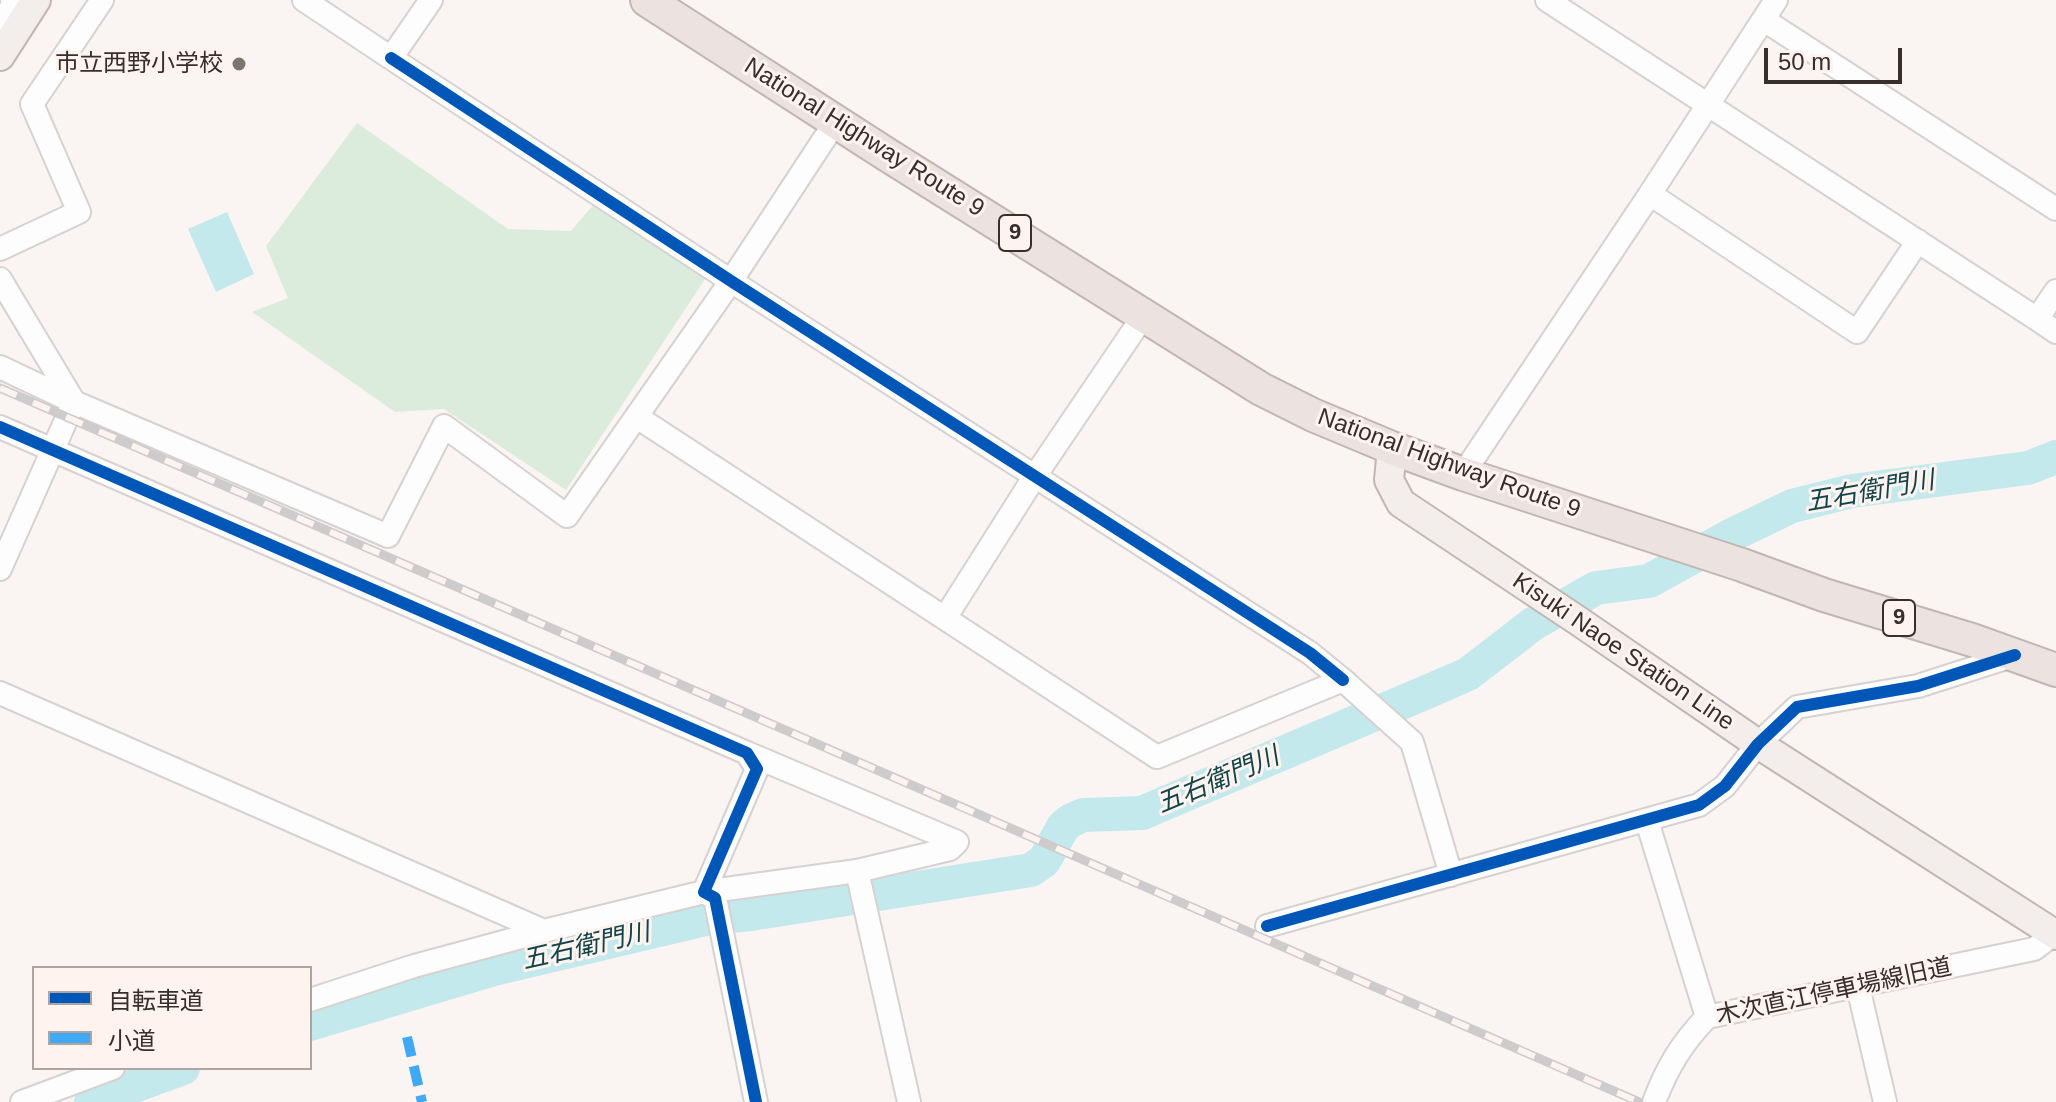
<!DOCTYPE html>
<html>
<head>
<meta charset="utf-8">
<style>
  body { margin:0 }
  #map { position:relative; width:2056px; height:1102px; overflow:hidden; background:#faf4f2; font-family:Helvetica,"Noto Sans JP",sans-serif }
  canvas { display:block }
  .legend { position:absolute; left:32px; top:966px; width:280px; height:104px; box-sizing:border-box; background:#fef3ef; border:2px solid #aea5a1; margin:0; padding:10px 14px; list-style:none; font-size:24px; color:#362f2c }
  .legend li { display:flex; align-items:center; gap:16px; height:40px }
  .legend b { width:40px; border:2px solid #aea5a1 }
  .scale { position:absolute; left:1764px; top:48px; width:138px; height:36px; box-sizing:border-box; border:4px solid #362f2c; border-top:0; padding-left:10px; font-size:24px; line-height:28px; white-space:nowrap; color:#362f2c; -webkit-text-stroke:6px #fef3ef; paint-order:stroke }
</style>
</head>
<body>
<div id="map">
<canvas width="2056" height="1102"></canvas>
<ul class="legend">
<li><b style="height:10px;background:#0057b8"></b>自転車道</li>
<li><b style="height:10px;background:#3fa9f5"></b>小道</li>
</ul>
<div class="scale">50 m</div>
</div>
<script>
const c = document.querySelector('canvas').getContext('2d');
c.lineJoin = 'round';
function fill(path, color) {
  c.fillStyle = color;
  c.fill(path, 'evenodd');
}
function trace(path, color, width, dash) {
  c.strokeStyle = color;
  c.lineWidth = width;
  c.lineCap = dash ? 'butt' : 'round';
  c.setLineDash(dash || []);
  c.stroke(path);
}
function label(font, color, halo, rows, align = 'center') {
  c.font = font + ' Helvetica,"Noto Sans JP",sans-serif';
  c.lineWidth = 6;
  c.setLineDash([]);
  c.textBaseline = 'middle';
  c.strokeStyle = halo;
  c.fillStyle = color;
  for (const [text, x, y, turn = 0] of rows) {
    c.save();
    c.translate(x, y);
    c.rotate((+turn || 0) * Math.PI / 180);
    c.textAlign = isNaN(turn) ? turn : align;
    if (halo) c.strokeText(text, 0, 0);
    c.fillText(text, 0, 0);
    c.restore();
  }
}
const green = new Path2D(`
  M 357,123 L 508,229 L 571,231 L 594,204 L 707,276 L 566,490 L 444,409 L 395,412 L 252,312 L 288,298 L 266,246 Z`);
const water = new Path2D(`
  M 227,212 L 254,274 L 216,292 L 188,229 Z`);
const river = new Path2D(`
  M 310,1024 L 494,969 L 710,918 L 751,914 L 1031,870 L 1044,861 L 1063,827 L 1070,821 L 1083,815 L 1142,813 L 1436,688 L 1468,674 L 1533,624 L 1596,588 L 1649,581 L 1734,534 L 1792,506 L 1852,491 L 2028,468 L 2056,457
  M 91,1102 L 183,1068`);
const minor = new Path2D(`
  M 304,0 L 391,58 L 431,0
  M 1547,0 L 2037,319 L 2056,291
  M 1776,0 L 1650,194 L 1857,332 L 1918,241
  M 1764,20 L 2056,209
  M 0,25 L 14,3 L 12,0
  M 391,58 L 731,281 L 1310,653 L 1343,680
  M 0,249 L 79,212 L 32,104 L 102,0
  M 0,279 L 74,402
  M 2037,319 L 2056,332
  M 0,367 L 74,402 L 388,536 L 444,426 L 567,516 L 731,281 L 836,121
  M 637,417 L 1157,757 L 1343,680 L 1412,742 L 1451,875
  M 0,427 L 747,753 L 757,769 L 704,892 L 715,898 L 756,1102
  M 1463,474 L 1650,194
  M 0,569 L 74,402
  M 945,618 L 1035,476 L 1144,315
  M 0,693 L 544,931
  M 747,753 L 957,842 L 950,849 L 857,871
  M 1647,821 L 1707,1017
  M 1267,926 L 1699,805 L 1725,786 L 1758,744 L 1797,707 L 1918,686 L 2015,655
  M 1858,987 L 1885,1102
  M 310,1000 L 414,966 L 544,931 L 704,892 L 857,871 L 909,1102
  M 22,1102 L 113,1068
  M 1654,1102 C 1667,1068 1681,1044 1707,1017 L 2034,949 L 2054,934`);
const major = new Path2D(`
  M 0,56 L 36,0
  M 1392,448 L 1389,480 L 1401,503 L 1577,620 L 1758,744 L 2056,935`);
const highway = new Path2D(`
  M 647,0 L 886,154 L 1261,389 L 1313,415 L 1392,448 L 1463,474 L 1742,565 L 1824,595 L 1972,640 L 2056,670`);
const rail = new Path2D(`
  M 0,388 L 1639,1102`);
const quiet = new Path2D(`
  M 407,1037 L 422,1102`);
const cycleway = new Path2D(`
  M 391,58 L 731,281 L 1310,653 L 1343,680
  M 0,427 L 747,753 L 757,769 L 704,892 L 715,898 L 756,1102
  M 1267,926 L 1699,805 L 1725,786 L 1758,744 L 1797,707 L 1918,686 L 2015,655`);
const markers = [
  [239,64,8,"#7b7471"]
];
const shields = [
  [1015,233,32],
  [1899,618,32]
];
const shieldNames = [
  ["9",1015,233],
  ["9",1899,618]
];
const poiNames = [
  ["市立西野小学校",223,64]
];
const streetNames = [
  ["National Highway Route 9",864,138,32],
  ["National Highway Route 9",1449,464,20],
  ["Kisuki Naoe Station Line",1623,652,34],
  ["木次直江停車場線旧道",1834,992,-12]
];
const waterNames = [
  ["五右衛門川",1870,492,-10],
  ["五右衛門川",1218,781,-23],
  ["五右衛門川",586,947,-13]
];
fill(green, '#dbecdd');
fill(water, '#c3e9ed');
trace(river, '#c3e9ed', 34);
trace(minor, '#d7d1cf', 26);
trace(major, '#c2b6b2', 32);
trace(highway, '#c2b6b2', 36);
trace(minor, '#fefdfd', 22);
trace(major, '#f3edeb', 28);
trace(highway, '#ece2df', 32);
trace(rail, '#cdcbcb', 9);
trace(rail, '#fef3ef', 6, [18]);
trace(quiet, '#3fa9f5', 10, [20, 10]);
trace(cycleway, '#0057b8', 12);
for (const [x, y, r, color] of markers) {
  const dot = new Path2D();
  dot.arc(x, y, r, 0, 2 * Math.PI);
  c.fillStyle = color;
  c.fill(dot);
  trace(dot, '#fef3ef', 3);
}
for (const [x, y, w] of shields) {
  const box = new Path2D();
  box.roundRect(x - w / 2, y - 18, w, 36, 6);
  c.fillStyle = '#fef3ef';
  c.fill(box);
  trace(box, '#362f2c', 2);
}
label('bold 22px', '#362f2c', null, shieldNames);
label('24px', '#362f2c', '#fef3ef', poiNames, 'right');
label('24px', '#362f2c', '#fef3ef', streetNames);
label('italic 26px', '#11454a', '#fef3ef', waterNames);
</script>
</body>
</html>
